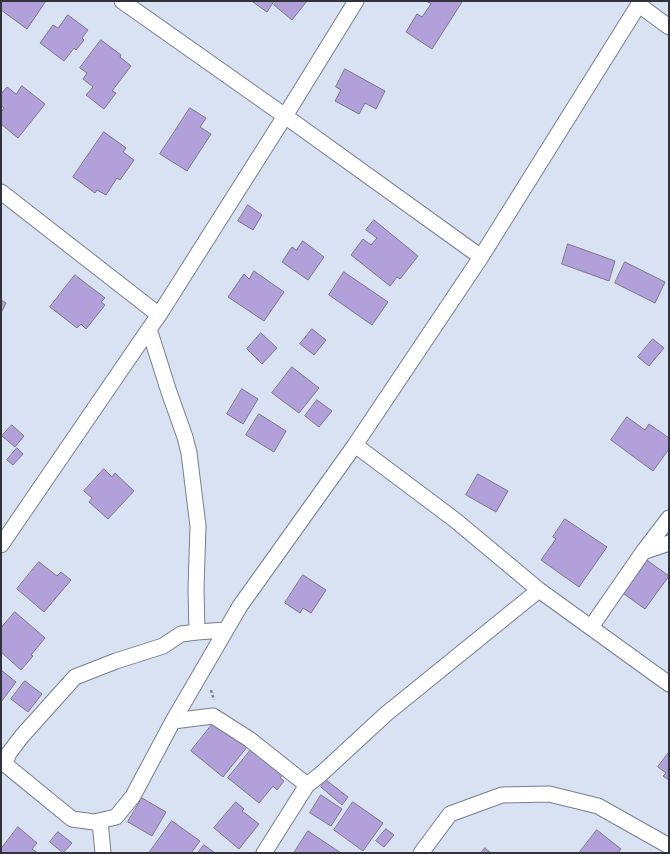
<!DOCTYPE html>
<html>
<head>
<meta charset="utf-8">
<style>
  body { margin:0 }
  #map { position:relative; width:670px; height:854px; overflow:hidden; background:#d9e2f3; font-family:"Nunito Sans",sans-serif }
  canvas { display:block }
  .frame { position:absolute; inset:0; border:2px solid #30333a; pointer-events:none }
</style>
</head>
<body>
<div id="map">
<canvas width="670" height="854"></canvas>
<div class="frame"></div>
</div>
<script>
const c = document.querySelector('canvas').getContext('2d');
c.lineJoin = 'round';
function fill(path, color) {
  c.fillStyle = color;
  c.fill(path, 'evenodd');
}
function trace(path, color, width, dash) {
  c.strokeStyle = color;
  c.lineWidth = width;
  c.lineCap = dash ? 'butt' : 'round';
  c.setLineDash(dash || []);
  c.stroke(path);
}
const building = new Path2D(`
  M 1,1 L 46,1 L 27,29 L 1,10 Z
  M 254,1 L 274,1 L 267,12 L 253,2 Z
  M 278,1 L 307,1 L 292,20 L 274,5 Z
  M 426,1 L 460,1 L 462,2 L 432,49 L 406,32 L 417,14 L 422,17 L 431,4 Z
  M 68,15 L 88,30 L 82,38 L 84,40 L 76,50 L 74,48 L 64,61 L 40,43 L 53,25 L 58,28 Z
  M 101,40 L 121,55 L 120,57 L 131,66 L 112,91 L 116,93 L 104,109 L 86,95 L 93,87 L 83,79 L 87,73 L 80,68 Z
  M 345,69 L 385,91 L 376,109 L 365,103 L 359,114 L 335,101 L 341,90 L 336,87 Z
  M 22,86 L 45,104 L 18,138 L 1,124 L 1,112 L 4,108 L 1,106 L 1,94 L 7,87 L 16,94 Z
  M 190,108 L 206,118 L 200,127 L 211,134 L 187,171 L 160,154 Z
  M 104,132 L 126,148 L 123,152 L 134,160 L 120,180 L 117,178 L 106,195 L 97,190 L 95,193 L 73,177 Z
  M 248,205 L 262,215 L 253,230 L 238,221 Z
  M 374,220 L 418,256 L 400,279 L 397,277 L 390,286 L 351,255 L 363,239 L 371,245 L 377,238 L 366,230 Z
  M 303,241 L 324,257 L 308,280 L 282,262 L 292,247 L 296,250 Z
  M 568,244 L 615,261 L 609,281 L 562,264 Z
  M 625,262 L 665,282 L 655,303 L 615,283 Z
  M 254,271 L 284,292 L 264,321 L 228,297 L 244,274 L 249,279 Z
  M 344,272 L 388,302 L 372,325 L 329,295 Z
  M 75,275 L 105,298 L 101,302 L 105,305 L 86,329 L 81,324 L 77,328 L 50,307 Z
  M 1,300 L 6,303 L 1,313 Z
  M 312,329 L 326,340 L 314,355 L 300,344 Z
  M 261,333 L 277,348 L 262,364 L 247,349 Z
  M 653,339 L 664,348 L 649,366 L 638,357 Z
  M 292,367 L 319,388 L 299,413 L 272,393 Z
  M 242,389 L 258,399 L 243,424 L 227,414 Z
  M 317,400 L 332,411 L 319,427 L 305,416 Z
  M 259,414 L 286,431 L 274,452 L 246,435 Z
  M 627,417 L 645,430 L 649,424 L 669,438 L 669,449 L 653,471 L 611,440 Z
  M 12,425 L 24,436 L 15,447 L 2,436 Z
  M 17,448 L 23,454 L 13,465 L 7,460 Z
  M 104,469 L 112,477 L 115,473 L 134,491 L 108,519 L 89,502 L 92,498 L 84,491 Z
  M 478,474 L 508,491 L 496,512 L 466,495 Z
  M 565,519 L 607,547 L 579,587 L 541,560 L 556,539 L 553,537 Z
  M 644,558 L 669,576 L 645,609 L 620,591 Z
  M 39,562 L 57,576 L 61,572 L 71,580 L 44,612 L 17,589 Z
  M 303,575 L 326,590 L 311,613 L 303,608 L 300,613 L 285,603 Z
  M 15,612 L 45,638 L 31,655 L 33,656 L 21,670 L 1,652 L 1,628 Z
  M 1,670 L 16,682 L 1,702 Z
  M 25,681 L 42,694 L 28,712 L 11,699 Z
  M 215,721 L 247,747 L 223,777 L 191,751 Z
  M 254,746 L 285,772 L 280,778 L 284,781 L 277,790 L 273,786 L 259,803 L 228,778 Z
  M 669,752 L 669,780 L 663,776 L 666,773 L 658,767 Z
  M 326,780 L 348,797 L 342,805 L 321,787 Z
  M 321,795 L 342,809 L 331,826 L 310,813 Z
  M 142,798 L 166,812 L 152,836 L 128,822 Z
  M 236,802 L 244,809 L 242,811 L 259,824 L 239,849 L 214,828 Z
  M 353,802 L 383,823 L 363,851 L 334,830 Z
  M 172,821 L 200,841 L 191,853 L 149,853 Z
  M 18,827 L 37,843 L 32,849 L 38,853 L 1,853 L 1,849 Z
  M 386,829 L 394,835 L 384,847 L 376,841 Z
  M 597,830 L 621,849 L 618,853 L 579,853 Z
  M 308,831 L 341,853 L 294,853 Z
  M 58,832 L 72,843 L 63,853 L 50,842 Z
  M 204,845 L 215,853 L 198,853 Z
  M 485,848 L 491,853 L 481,853 Z`);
const path = new Path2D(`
  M 211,690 L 214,700`);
const street = new Path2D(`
  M 122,1 L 285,116 L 481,257
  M 639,5 L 669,27
  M 1,192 L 159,315
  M 149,329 L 169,392 L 185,437 L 189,453 L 198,526 L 196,589 L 197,632
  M 355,445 L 455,520 L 539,590 L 669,684
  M 1,545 L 149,329 L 159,315 L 285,116 L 356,1
  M 643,552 L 669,543
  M 591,627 L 643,552 L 669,518
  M 173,721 L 213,716 L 249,739 L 307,785
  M 1,761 L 72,819 L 94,822 L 116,817 L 133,796 L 173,721 L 240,606 L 355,445 L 481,257 L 641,1
  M 5,764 L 9,753 L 22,736 L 75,677 L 116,661 L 163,646 L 181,634 L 197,632 L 226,630
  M 100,821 L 103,853
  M 264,853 L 307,785 L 321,774 L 386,714 L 539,590
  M 421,853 L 450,814 L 502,795 L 549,794 L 598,806 L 669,846`);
fill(building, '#b1a0d9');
trace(building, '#7b7687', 1);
trace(street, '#777e8e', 17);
trace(path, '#828894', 2.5, [3, 2]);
trace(street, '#fff', 15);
</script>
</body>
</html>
